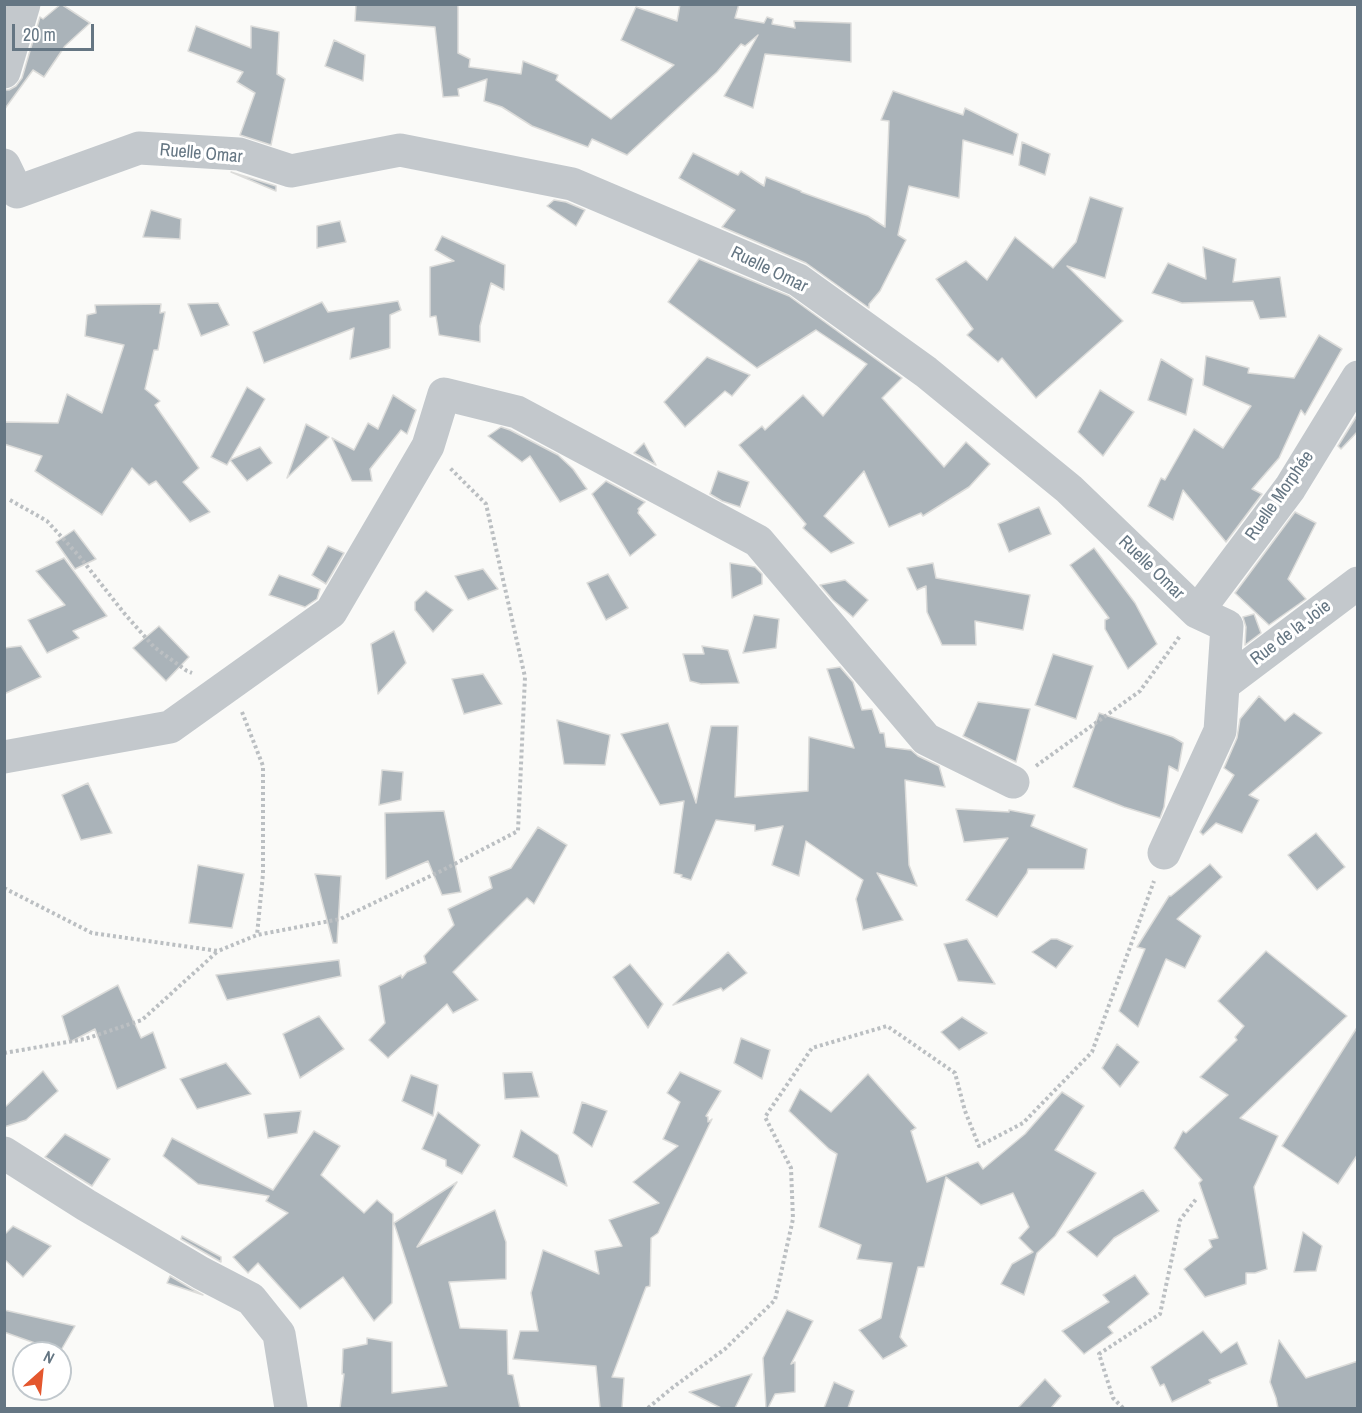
<!DOCTYPE html>
<html>
<head>
<meta charset="utf-8">
<style>
  body { margin:0 }
  #map { position:relative; width:1362px; height:1413px; overflow:hidden; background:#fafaf8; font-family:"Archivo Narrow",sans-serif }
  canvas { display:block }
  .frame { position:absolute; inset:0; border:6px solid #657683; pointer-events:none }
  .north { position:absolute; left:12px; top:1341px; width:60px; height:60px; box-sizing:border-box; background:#fff; border:2px solid #c1c8cd; border-radius:50%; rotate:27deg; font-size:16px; font-weight:700; line-height:24px; text-align:center; color:#657683 }
  .north::after { content:''; display:block; margin:auto; width:21px; height:27px; background:#e4572e; clip-path:polygon(50% 0,100% 100%,50% 72%,0 100%) }
  .scale { position:absolute; left:12px; top:24px; width:82px; height:27px; box-sizing:border-box; border:3px solid #657683; border-top:0; padding-left:8px; font-size:18px; line-height:21px; white-space:nowrap; color:#657683; -webkit-text-stroke:4px #fff; paint-order:stroke }
</style>
</head>
<body>
<div id="map">
<canvas width="1362" height="1413"></canvas>
<div class="frame"></div>
<div class="north">N</div>
<div class="scale">20 m</div>
</div>
<script>
const c = document.querySelector('canvas').getContext('2d');
c.lineJoin = 'round';
function fill(path, color) {
  c.fillStyle = color;
  c.fill(path, 'evenodd');
}
function trace(path, color, width, dash) {
  c.strokeStyle = color;
  c.lineWidth = width;
  c.lineCap = dash ? 'butt' : 'round';
  c.setLineDash(dash || []);
  c.stroke(path);
}
function label(font, color, halo, rows, align = 'center') {
  c.font = font + ' "Archivo Narrow",sans-serif';
  c.lineWidth = 6;
  c.setLineDash([]);
  c.textBaseline = 'middle';
  c.strokeStyle = halo;
  c.fillStyle = color;
  for (const [text, x, y, turn = 0] of rows) {
    c.save();
    c.translate(x, y);
    c.rotate((+turn || 0) * Math.PI / 180);
    c.textAlign = isNaN(turn) ? turn : align;
    if (halo) c.strokeText(text, 0, 0);
    c.fillText(text, 0, 0);
    c.restore();
  }
}
const building = new Path2D(`
  M 61,4 L 90,23 L 65,46 L 44,77 L 33,70 L 4,110 L 4,90 L 9,90 L 16,86 L 22,78 L 40,17 L 43,19 Z
  M 356,4 L 458,4 L 458,53 L 470,59 L 469,67 L 521,74 L 523,61 L 558,75 L 556,80 L 611,119 L 674,65 L 621,40 L 636,7 L 677,21 L 680,4 L 739,4 L 735,18 L 764,23 L 767,17 L 773,19 L 772,24 L 795,28 L 794,21 L 851,23 L 851,62 L 765,54 L 753,108 L 724,96 L 758,35 L 745,46 L 741,44 L 717,72 L 627,155 L 592,139 L 588,147 L 532,126 L 502,107 L 484,101 L 487,79 L 458,89 L 459,96 L 443,97 L 435,27 L 355,21 Z
  M 196,26 L 251,48 L 251,26 L 279,32 L 277,74 L 285,79 L 271,145 L 240,135 L 255,93 L 237,82 L 243,72 L 188,51 Z
  M 334,40 L 365,55 L 363,81 L 325,66 Z
  M 893,91 L 963,115 L 965,108 L 1018,134 L 1013,155 L 963,140 L 959,198 L 909,186 L 898,235 L 906,240 L 880,291 L 869,304 L 869,308 L 806,263 L 722,227 L 735,210 L 679,178 L 693,153 L 738,175 L 741,171 L 764,186 L 766,177 L 801,191 L 801,192 L 868,216 L 885,227 L 889,121 L 881,120 Z
  M 1022,142 L 1050,154 L 1045,175 L 1019,165 Z
  M 231,172 L 276,186 L 276,191 Z
  M 1090,197 L 1123,208 L 1105,278 L 1067,266 L 1123,321 L 1036,398 L 1002,358 L 998,362 L 967,335 L 973,329 L 936,279 L 966,261 L 987,280 L 1015,237 L 1053,268 L 1076,242 Z
  M 554,200 L 566,202 L 585,210 L 576,226 L 547,206 Z
  M 151,210 L 181,219 L 180,239 L 143,237 Z
  M 340,221 L 346,242 L 317,248 L 317,226 Z
  M 442,236 L 505,265 L 504,290 L 491,283 L 480,326 L 480,342 L 439,335 L 436,316 L 430,317 L 430,267 L 454,261 L 435,250 Z
  M 1203,247 L 1236,259 L 1233,282 L 1280,277 L 1286,317 L 1260,319 L 1253,301 L 1182,303 L 1152,293 L 1168,263 L 1206,279 Z
  M 699,259 L 789,296 L 902,378 L 882,398 L 944,467 L 966,442 L 990,464 L 969,487 L 923,516 L 921,513 L 889,527 L 864,471 L 824,516 L 854,543 L 831,553 L 803,528 L 806,524 L 739,445 L 762,426 L 765,430 L 803,395 L 823,416 L 867,364 L 816,330 L 757,368 L 668,302 Z
  M 398,301 L 401,310 L 390,315 L 390,348 L 350,359 L 354,328 L 264,363 L 253,332 L 322,302 L 328,312 Z
  M 218,303 L 229,325 L 201,336 L 188,304 Z
  M 161,304 L 160,313 L 165,312 L 158,350 L 154,350 L 145,389 L 160,401 L 155,405 L 199,468 L 183,482 L 210,512 L 190,522 L 156,481 L 149,485 L 132,468 L 102,515 L 35,471 L 42,456 L 4,444 L 4,422 L 58,423 L 67,394 L 102,413 L 124,345 L 85,336 L 87,315 L 96,313 L 95,305 Z
  M 1319,335 L 1342,349 L 1305,415 L 1301,410 L 1279,458 L 1252,489 L 1262,494 L 1226,542 L 1183,490 L 1173,520 L 1148,506 L 1161,478 L 1165,480 L 1194,429 L 1223,448 L 1251,406 L 1203,385 L 1206,356 L 1249,368 L 1248,373 L 1294,378 Z
  M 707,357 L 750,375 L 732,396 L 725,391 L 685,427 L 664,402 Z
  M 1161,359 L 1193,379 L 1186,415 L 1148,400 Z
  M 247,387 L 265,399 L 227,465 L 211,457 Z
  M 1100,390 L 1134,412 L 1103,456 L 1078,432 Z
  M 393,395 L 416,410 L 407,434 L 401,430 L 370,469 L 372,481 L 352,481 L 332,438 L 354,450 L 368,423 L 378,429 Z
  M 1358,414 L 1358,431 L 1341,449 L 1338,446 Z
  M 306,424 L 329,437 L 287,478 Z
  M 501,427 L 510,430 L 558,455 L 573,469 L 587,489 L 560,502 L 530,456 L 522,462 L 488,436 Z
  M 644,443 L 656,465 L 634,453 Z
  M 260,447 L 272,463 L 247,481 L 230,460 Z
  M 718,471 L 749,482 L 740,507 L 722,501 L 710,494 Z
  M 606,481 L 645,502 L 638,509 L 639,510 L 638,513 L 656,535 L 630,556 L 592,494 Z
  M 1039,507 L 1051,534 L 1009,552 L 998,524 Z
  M 1295,512 L 1316,523 L 1288,579 L 1306,599 L 1269,625 L 1235,593 Z
  M 74,530 L 96,559 L 75,569 L 56,542 Z
  M 328,546 L 344,553 L 326,584 L 312,575 Z
  M 1094,548 L 1135,603 L 1157,644 L 1128,669 L 1105,629 L 1105,620 L 1109,618 L 1070,565 Z
  M 64,558 L 107,616 L 73,631 L 79,638 L 47,653 L 28,620 L 65,605 L 36,571 Z
  M 730,563 L 755,567 L 762,574 L 762,584 L 732,598 Z
  M 933,563 L 936,578 L 1030,595 L 1023,630 L 975,621 L 976,645 L 942,645 L 927,612 L 926,586 L 917,590 L 907,568 Z
  M 483,569 L 498,589 L 468,600 L 455,576 Z
  M 608,574 L 628,608 L 606,620 L 587,583 Z
  M 279,575 L 320,589 L 317,599 L 305,607 L 269,595 Z
  M 845,580 L 868,600 L 853,617 L 833,600 L 820,585 Z
  M 426,591 L 453,610 L 433,632 L 415,610 L 415,602 Z
  M 1254,614 L 1261,633 L 1245,645 L 1246,627 L 1243,617 Z
  M 754,615 L 779,619 L 776,648 L 743,653 Z
  M 159,626 L 189,657 L 166,681 L 133,648 Z
  M 394,631 L 406,663 L 378,694 L 371,644 Z
  M 21,646 L 41,677 L 4,694 L 4,648 Z
  M 702,646 L 728,650 L 739,683 L 701,684 L 690,681 L 683,654 L 704,654 Z
  M 1053,654 L 1093,666 L 1076,719 L 1035,705 Z
  M 840,667 L 853,682 L 862,710 L 872,709 L 880,733 L 884,733 L 886,747 L 911,750 L 918,756 L 939,766 L 945,787 L 905,780 L 909,865 L 917,886 L 877,873 L 903,920 L 863,930 L 856,899 L 863,880 L 806,841 L 799,876 L 772,865 L 783,826 L 755,831 L 755,825 L 716,820 L 691,880 L 681,877 L 682,875 L 674,873 L 684,801 L 660,805 L 621,734 L 668,723 L 696,803 L 711,726 L 738,726 L 735,797 L 808,791 L 809,737 L 854,748 L 827,669 Z
  M 483,674 L 502,704 L 464,714 L 452,679 Z
  M 1259,696 L 1285,721 L 1294,713 L 1322,733 L 1249,795 L 1259,800 L 1242,833 L 1216,823 L 1203,835 L 1200,832 L 1234,775 L 1224,768 L 1237,738 L 1240,719 Z
  M 978,702 L 1030,709 L 1016,762 L 963,736 Z
  M 1099,713 L 1173,737 L 1183,743 L 1178,771 L 1169,766 L 1164,807 L 1160,818 L 1124,807 L 1073,787 Z
  M 557,720 L 610,735 L 605,765 L 564,764 Z
  M 382,770 L 403,772 L 401,800 L 379,805 Z
  M 88,783 L 112,833 L 81,840 L 62,795 Z
  M 956,809 L 1009,812 L 1009,810 L 1035,815 L 1031,826 L 1087,849 L 1084,869 L 1028,869 L 1027,873 L 997,917 L 966,900 L 1008,838 L 964,842 Z
  M 444,811 L 461,892 L 442,895 L 428,861 L 386,879 L 385,813 Z
  M 538,827 L 567,845 L 534,904 L 527,898 L 453,972 L 478,1000 L 453,1013 L 447,1004 L 388,1058 L 369,1040 L 385,1023 L 379,986 L 401,975 L 402,978 L 407,972 L 426,963 L 424,956 L 454,925 L 448,909 L 492,888 L 489,877 L 511,868 Z
  M 1316,833 L 1345,867 L 1317,890 L 1288,855 Z
  M 1210,864 L 1222,877 L 1177,919 L 1201,936 L 1185,968 L 1166,959 L 1138,1027 L 1119,1011 L 1145,949 L 1137,947 L 1169,896 L 1171,896 Z
  M 198,865 L 244,874 L 232,928 L 189,923 Z
  M 315,874 L 341,876 L 337,943 L 333,943 Z
  M 967,939 L 995,984 L 958,981 L 944,944 Z
  M 1051,939 L 1057,939 L 1073,946 L 1056,968 L 1032,952 Z
  M 1266,951 L 1347,1016 L 1240,1118 L 1278,1136 L 1254,1187 L 1267,1269 L 1255,1273 L 1246,1273 L 1246,1284 L 1205,1297 L 1184,1269 L 1212,1247 L 1209,1240 L 1218,1238 L 1199,1183 L 1202,1180 L 1174,1148 L 1183,1131 L 1186,1133 L 1228,1095 L 1200,1077 L 1237,1040 L 1235,1037 L 1244,1026 L 1218,1001 Z
  M 728,952 L 747,973 L 723,991 L 721,988 L 673,1005 Z
  M 339,960 L 341,976 L 227,1000 L 216,975 Z
  M 630,964 L 663,1004 L 648,1028 L 613,977 Z
  M 118,985 L 141,1038 L 153,1032 L 166,1068 L 117,1089 L 95,1029 L 70,1042 L 62,1016 Z
  M 319,1016 L 344,1049 L 300,1078 L 283,1034 Z
  M 962,1017 L 987,1033 L 959,1050 L 941,1032 Z
  M 1358,1026 L 1358,1154 L 1338,1184 L 1282,1146 Z
  M 741,1038 L 770,1050 L 762,1079 L 734,1063 Z
  M 1117,1044 L 1139,1062 L 1120,1087 L 1102,1068 Z
  M 226,1063 L 251,1094 L 197,1109 L 180,1079 Z
  M 43,1071 L 58,1091 L 26,1120 L 4,1127 L 4,1108 Z
  M 532,1072 L 539,1097 L 505,1099 L 503,1073 Z
  M 680,1072 L 721,1091 L 706,1116 L 708,1117 L 708,1122 L 712,1119 L 658,1233 L 651,1238 L 650,1286 L 646,1287 L 612,1377 L 624,1378 L 622,1408 L 600,1408 L 596,1366 L 513,1359 L 520,1331 L 538,1331 L 531,1293 L 543,1250 L 599,1274 L 595,1251 L 622,1246 L 609,1220 L 659,1203 L 633,1182 L 678,1146 L 663,1139 L 680,1102 L 667,1093 Z
  M 868,1074 L 916,1128 L 911,1131 L 927,1182 L 978,1162 L 983,1169 L 1025,1134 L 1062,1092 L 1084,1106 L 1055,1150 L 1096,1173 L 1055,1236 L 1037,1253 L 1024,1295 L 1001,1284 L 1012,1264 L 1033,1252 L 1019,1238 L 1029,1227 L 1013,1193 L 981,1205 L 946,1177 L 924,1267 L 918,1267 L 900,1337 L 907,1346 L 883,1359 L 859,1330 L 881,1318 L 892,1263 L 857,1259 L 861,1245 L 819,1227 L 837,1154 L 829,1149 L 789,1111 L 800,1089 L 831,1112 Z
  M 411,1075 L 438,1085 L 433,1116 L 402,1101 Z
  M 582,1102 L 607,1111 L 592,1147 L 573,1133 Z
  M 301,1111 L 297,1133 L 268,1138 L 264,1114 Z
  M 438,1112 L 480,1145 L 462,1174 L 446,1166 L 446,1160 L 422,1149 Z
  M 521,1130 L 558,1155 L 567,1186 L 513,1157 Z
  M 314,1131 L 340,1146 L 321,1175 L 364,1213 L 377,1200 L 393,1214 L 392,1303 L 374,1321 L 343,1277 L 300,1309 L 258,1263 L 248,1273 L 233,1257 L 288,1213 L 266,1201 L 269,1196 L 198,1184 L 163,1156 L 172,1138 L 273,1190 Z
  M 65,1134 L 110,1159 L 92,1186 L 45,1157 Z
  M 457,1182 L 417,1247 L 495,1210 L 506,1242 L 506,1279 L 449,1282 L 460,1328 L 507,1330 L 508,1374 L 513,1375 L 520,1408 L 340,1408 L 344,1374 L 342,1374 L 343,1349 L 367,1344 L 367,1338 L 392,1342 L 392,1393 L 447,1386 L 394,1223 Z
  M 1143,1190 L 1159,1211 L 1114,1238 L 1097,1257 L 1067,1232 Z
  M 13,1226 L 51,1246 L 23,1277 L 4,1259 L 4,1235 Z
  M 1303,1232 L 1322,1246 L 1316,1271 L 1294,1272 Z
  M 182,1236 L 221,1257 L 221,1262 L 181,1239 Z
  M 1135,1275 L 1149,1294 L 1108,1327 L 1113,1333 L 1084,1354 L 1062,1331 L 1109,1302 L 1103,1295 Z
  M 170,1276 L 192,1289 L 203,1295 L 167,1283 Z
  M 4,1310 L 75,1326 L 60,1352 L 4,1332 Z
  M 787,1310 L 813,1321 L 791,1364 L 795,1362 L 795,1392 L 775,1394 L 768,1408 L 766,1408 L 763,1358 Z
  M 1203,1331 L 1221,1353 L 1237,1342 L 1247,1364 L 1209,1380 L 1211,1383 L 1172,1402 L 1164,1384 L 1160,1386 L 1151,1367 Z
  M 1279,1340 L 1306,1378 L 1358,1361 L 1358,1408 L 1278,1408 L 1276,1398 L 1270,1382 Z
  M 752,1374 L 735,1408 L 721,1408 L 689,1392 Z
  M 1045,1379 L 1061,1396 L 1051,1408 L 1018,1408 Z
  M 834,1382 L 854,1391 L 848,1408 L 824,1408 Z`);
const path = new Path2D(`
  M 10,500 L 47,521 L 79,556 L 124,613 L 154,647 L 187,671 L 192,673
  M 242,712 L 263,766 L 263,874 L 257,935
  M 1036,766 L 1140,691 L 1180,636
  M 4,888 L 92,933 L 218,951 L 257,935 L 340,919 L 441,871 L 518,831 L 525,677 L 486,504 L 450,468
  M 4,1053 L 85,1039 L 142,1020 L 218,951
  M 648,1408 L 672,1388 L 725,1349 L 775,1300 L 793,1219 L 791,1168 L 765,1117 L 812,1048 L 887,1026 L 955,1073 L 965,1111 L 979,1146 L 1023,1123 L 1092,1052 L 1154,881
  M 1123,1408 L 1113,1398 L 1099,1354 L 1160,1314 L 1180,1220 L 1197,1198`);
const street = new Path2D(`
  M 4,72 L 24,4
  M 4,165 L 17,192 L 139,148 L 239,154 L 291,171 L 400,150 L 572,184 L 798,280 L 926,372 L 1069,489 L 1197,612 L 1227,626 L 1220,731 L 1164,853
  M 1197,612 L 1290,488 L 1358,377
  M 1224,684 L 1358,583
  M 4,757 L 170,727 L 331,612 L 428,446 L 444,394 L 517,412 L 758,541 L 926,739 L 1013,782
  M 4,1153 L 86,1205 L 201,1273 L 251,1299 L 279,1334 L 291,1408`);
const streetNames = [
  ["Ruelle Omar",201,154,5],
  ["Ruelle Omar",769,270,26],
  ["Ruelle Morphée",1280,496,-55],
  ["Ruelle Omar",1151,568,44],
  ["Rue de la Joie",1291,633,-37]
];
fill(building, '#aab3b9');
trace(building, '#dcdcda', 1.5);
trace(path, '#bbbfc2', 4, [3, 3]);
trace(street, '#c3c8cc', 33);
label('18px', '#657683', '#fff', streetNames);
</script>
</body>
</html>
